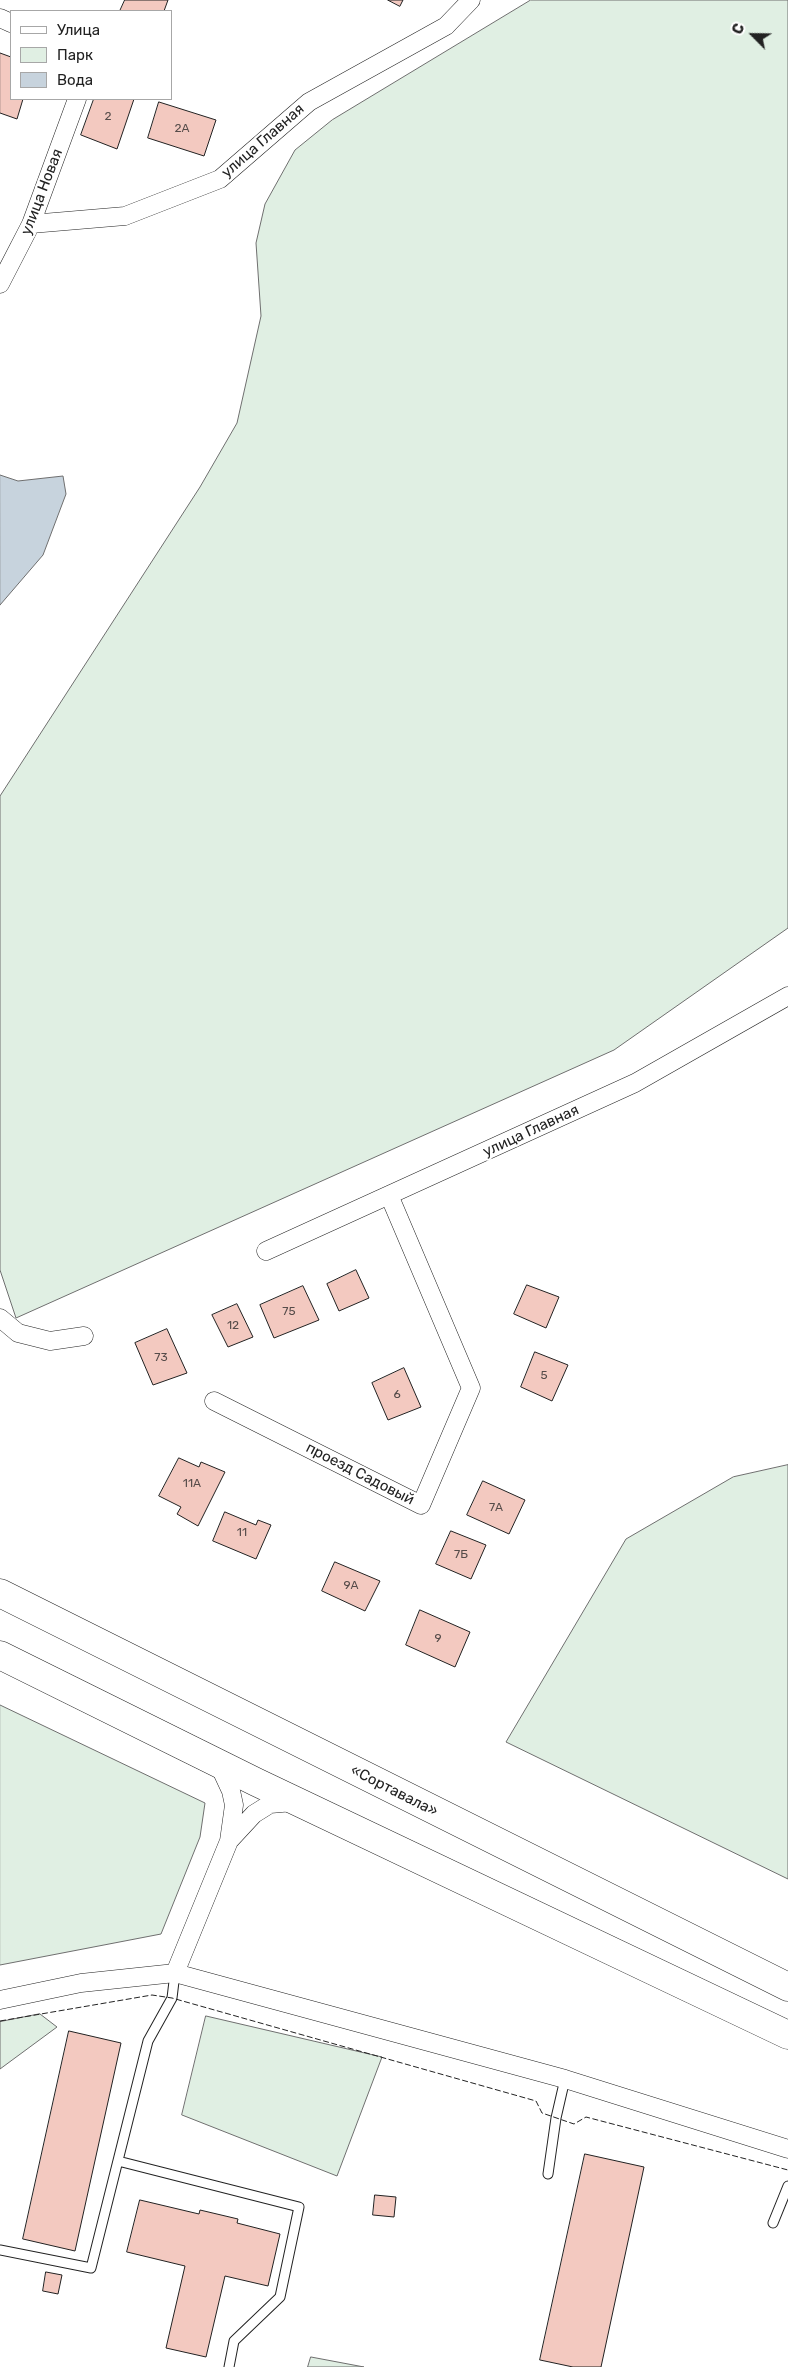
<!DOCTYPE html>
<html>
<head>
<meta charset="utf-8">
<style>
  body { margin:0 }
  #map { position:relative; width:788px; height:2367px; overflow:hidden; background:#fff; font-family:Rubik,sans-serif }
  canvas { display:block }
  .legend { position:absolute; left:10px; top:10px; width:162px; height:90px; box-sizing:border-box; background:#fff; border:1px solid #a7a7a7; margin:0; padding:6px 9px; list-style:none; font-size:15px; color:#222 }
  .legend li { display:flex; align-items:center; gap:10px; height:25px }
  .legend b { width:25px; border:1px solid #a7a7a7 }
  .north { position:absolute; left:728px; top:10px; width:50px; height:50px; -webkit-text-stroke:4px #fff; paint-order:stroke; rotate:293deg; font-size:14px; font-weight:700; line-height:20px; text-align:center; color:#222 }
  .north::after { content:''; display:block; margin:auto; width:18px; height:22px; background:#222; clip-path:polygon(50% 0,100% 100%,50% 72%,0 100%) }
</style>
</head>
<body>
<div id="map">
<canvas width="788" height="2367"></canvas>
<ul class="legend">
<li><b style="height:6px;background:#fff"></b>Улица</li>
<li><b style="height:14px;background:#e0efe3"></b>Парк</li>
<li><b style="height:14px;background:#c7d3dd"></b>Вода</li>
</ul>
<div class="north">С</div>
</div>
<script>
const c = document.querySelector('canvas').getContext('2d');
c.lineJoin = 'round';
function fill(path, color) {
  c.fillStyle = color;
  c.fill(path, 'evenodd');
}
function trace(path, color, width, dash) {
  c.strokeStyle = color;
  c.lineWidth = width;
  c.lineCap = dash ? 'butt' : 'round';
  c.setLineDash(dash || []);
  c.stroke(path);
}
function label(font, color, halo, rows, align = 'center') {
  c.font = font + ' Rubik,sans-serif';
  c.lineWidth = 4;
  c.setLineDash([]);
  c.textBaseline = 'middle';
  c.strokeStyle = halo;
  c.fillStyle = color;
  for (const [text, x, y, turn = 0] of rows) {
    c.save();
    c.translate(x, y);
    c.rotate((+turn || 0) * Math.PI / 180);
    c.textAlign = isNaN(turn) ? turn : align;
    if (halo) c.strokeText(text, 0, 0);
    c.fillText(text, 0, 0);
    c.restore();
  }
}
const green = new Path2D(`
  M 531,0 L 788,0 L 788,928 L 614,1050 L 16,1318 L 0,1270 L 0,796 L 200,487 L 237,423 L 261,316 L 256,243 L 265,204 L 295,150 L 332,120 Z
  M 788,1465 L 788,1879 L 506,1742 L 626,1539 L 733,1477 Z
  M 0,1705 L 205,1803 L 200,1837 L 161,1934 L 0,1965 Z
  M 40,2014 L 57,2027 L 0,2069 L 0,2022 Z
  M 206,2016 L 382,2057 L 337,2176 L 182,2115 Z
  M 311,2357 L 364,2367 L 308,2367 Z`);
const water = new Path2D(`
  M 0,475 L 18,481 L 63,476 L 66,494 L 43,555 L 0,605 Z`);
const building = new Path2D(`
  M 125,0 L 168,0 L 164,11 L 120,11 Z
  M 388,0 L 403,0 L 400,6 Z
  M 0,53 L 11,57 L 11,99 L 23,99 L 17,119 L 0,113 Z
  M 94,99 L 134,99 L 117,149 L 81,135 Z
  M 159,102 L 216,120 L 204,156 L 148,138 Z
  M 356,1270 L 369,1298 L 339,1311 L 327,1284 Z
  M 527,1285 L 559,1297 L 546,1328 L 514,1314 Z
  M 303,1286 L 319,1320 L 274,1338 L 260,1305 Z
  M 237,1304 L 253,1337 L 228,1347 L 212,1315 Z
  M 167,1329 L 187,1373 L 153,1385 L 135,1343 Z
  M 535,1352 L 568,1365 L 552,1401 L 521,1387 Z
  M 404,1368 L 421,1407 L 388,1420 L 372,1383 Z
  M 179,1458 L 199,1467 L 201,1462 L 225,1472 L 198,1526 L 177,1514 L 181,1507 L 159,1496 Z
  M 483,1481 L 525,1500 L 509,1534 L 467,1515 Z
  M 225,1512 L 256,1525 L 258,1520 L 271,1525 L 256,1559 L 213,1541 Z
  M 451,1531 L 486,1545 L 471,1579 L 436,1564 Z
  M 335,1562 L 380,1581 L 365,1611 L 322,1591 Z
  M 420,1610 L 470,1632 L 455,1667 L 406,1645 Z
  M 69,2031 L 121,2043 L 75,2251 L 23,2239 Z
  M 585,2154 L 644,2167 L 601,2367 L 573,2367 L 540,2360 Z
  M 375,2195 L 396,2197 L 394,2217 L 373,2215 Z
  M 140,2200 L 199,2214 L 200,2210 L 238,2219 L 237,2223 L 280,2234 L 268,2286 L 225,2276 L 206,2357 L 166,2348 L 185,2266 L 127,2252 Z
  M 46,2272 L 62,2275 L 58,2294 L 43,2291 Z`);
const lane = new Path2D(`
  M 118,2161 L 299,2207 L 280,2297 L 234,2341 L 229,2367
  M 548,2174 L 556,2118 L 565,2079
  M 773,2223 L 788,2186
  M 0,2250 L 91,2268 L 148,2041 L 172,1998 L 175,1973`);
const street = new Path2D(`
  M 0,18 L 11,23
  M 31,224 L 125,216 L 220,179 L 309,102 L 446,26 L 471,0
  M 0,284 L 31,224 L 77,99
  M 266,1251 L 635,1083 L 788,996
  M 0,1318 L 18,1333 L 50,1341 L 84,1336
  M 214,1401 L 421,1505 L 471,1388 L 389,1195
  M 229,1841 L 254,1814 L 270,1804 L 293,1802
  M 175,1973 L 229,1841 L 234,1805 L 231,1791 L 218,1763
  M 0,2000 L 81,1983 L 175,1973 L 565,2079 L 788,2149`);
const highway = new Path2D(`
  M 0,1593 L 788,1987
  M 0,1655 L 256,1782 L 788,2035`);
const fence = new Path2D(`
  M 0,2021 L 152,1995 L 172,1998 L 536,2101 L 542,2113 L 574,2124 L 586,2117 L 788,2170`);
const numberNames = [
  ["2",108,117],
  ["2А",182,129],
  ["75",289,1312],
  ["12",233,1326],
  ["73",161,1358],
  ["5",544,1376],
  ["6",397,1395],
  ["11А",192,1484],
  ["7А",496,1508],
  ["11",242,1533],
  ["7Б",461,1555],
  ["9А",351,1586],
  ["9",438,1639]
];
const streetNames = [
  ["улица Главная",263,141,-41],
  ["улица Новая",42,192,-69],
  ["улица Главная",531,1131,-25],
  ["проезд Садовый",360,1474,27],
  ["«Сортавала»",394,1791,27]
];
fill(green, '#e0efe3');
trace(green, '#6f6f6f', 1);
fill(water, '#c7d3dd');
trace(water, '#6f6f6f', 1);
fill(building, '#f3c9c0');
trace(building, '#222', 1);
trace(lane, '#222', 11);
trace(street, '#222', 19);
trace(highway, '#222', 29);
trace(lane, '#fff', 9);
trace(street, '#fff', 18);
trace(highway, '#fff', 28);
trace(fence, '#222', 1, [6, 2.5]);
label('12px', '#564c4a', null, numberNames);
label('15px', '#222', '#fff', streetNames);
</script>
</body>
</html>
